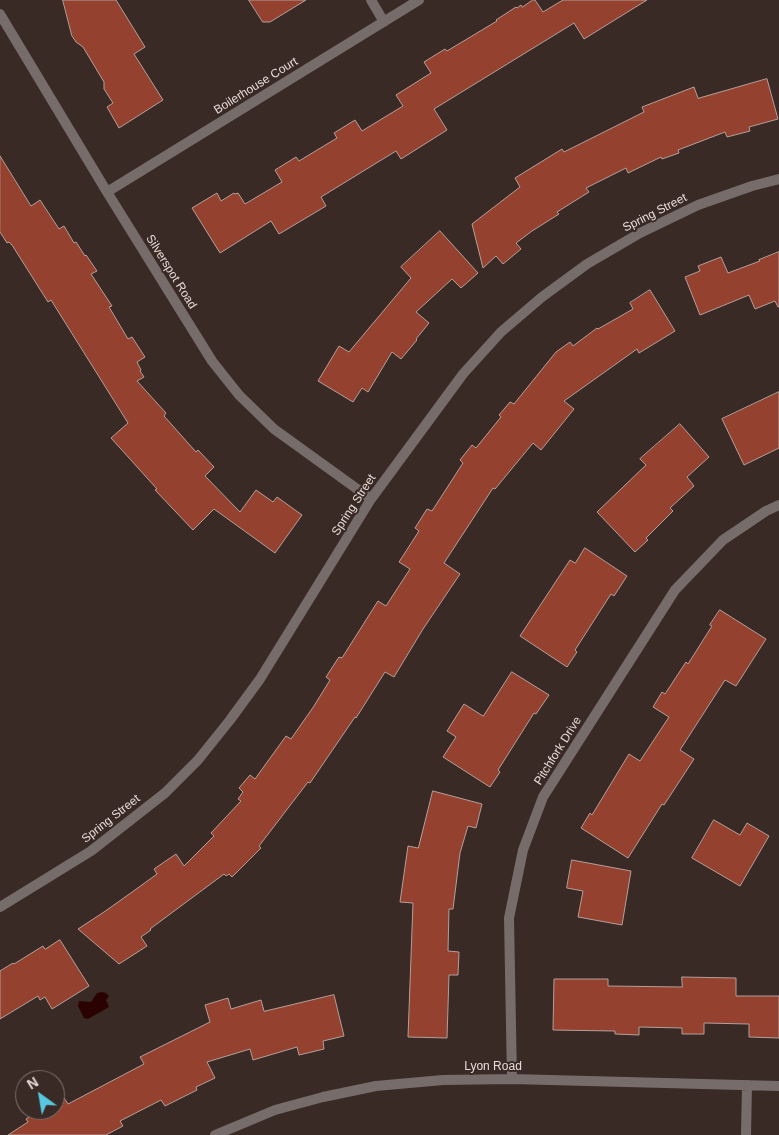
<!DOCTYPE html>
<html>
<head>
<meta charset="utf-8">
<style>
  body { margin:0 }
  #map { position:relative; width:779px; height:1135px; overflow:hidden; background:#3a2a26; font-family:Helvetica,sans-serif }
  canvas { display:block }
  .north { position:absolute; left:15px; top:1070px; width:50px; height:50px; box-sizing:border-box; background:#3a2a26; border:1px solid #7f716d; border-radius:50%; rotate:328deg; font-size:14px; font-weight:700; line-height:20px; text-align:center; color:#e6dbd8 }
  .north::after { content:''; display:block; margin:auto; width:18px; height:22px; background:#56c9e1; clip-path:polygon(50% 0,100% 100%,50% 72%,0 100%) }
</style>
</head>
<body>
<div id="map">
<canvas width="779" height="1135"></canvas>
<div class="north">N</div>
</div>
<script>
const c = document.querySelector('canvas').getContext('2d');
c.lineJoin = 'round';
function fill(path, color) {
  c.fillStyle = color;
  c.fill(path, 'evenodd');
}
function trace(path, color, width, dash) {
  c.strokeStyle = color;
  c.lineWidth = width;
  c.lineCap = dash ? 'butt' : 'round';
  c.setLineDash(dash || []);
  c.stroke(path);
}
function label(font, color, halo, rows, align = 'center') {
  c.font = font + ' Helvetica,sans-serif';
  c.lineWidth = 4;
  c.setLineDash([]);
  c.textBaseline = 'middle';
  c.strokeStyle = halo;
  c.fillStyle = color;
  for (const [text, x, y, turn = 0] of rows) {
    c.save();
    c.translate(x, y);
    c.rotate((+turn || 0) * Math.PI / 180);
    c.textAlign = isNaN(turn) ? turn : align;
    if (halo) c.strokeText(text, 0, 0);
    c.fillText(text, 0, 0);
    c.restore();
  }
}
const water = new Path2D(`
  M 102,992 L 106,993 L 109,996 L 106,1000 L 109,1007 L 88,1019 L 84,1018 L 78,1006 L 79,1001 L 91,1002 L 97,993 Z`);
const building = new Path2D(`
  M 63,0 L 116,0 L 145,47 L 134,54 L 163,100 L 119,128 L 107,107 L 113,103 L 104,89 L 104,82 L 83,47 L 76,42 L 72,36 Z
  M 249,0 L 306,0 L 270,22 L 263,22 Z
  M 533,0 L 535,0 L 543,12 L 563,0 L 647,0 L 584,39 L 574,23 L 434,109 L 447,130 L 401,159 L 396,151 L 321,197 L 326,206 L 279,234 L 271,221 L 220,253 L 192,208 L 217,193 L 221,201 L 234,193 L 235,194 L 238,193 L 245,204 L 282,182 L 275,170 L 296,157 L 299,161 L 337,138 L 334,133 L 355,120 L 362,131 L 403,106 L 396,95 L 431,73 L 424,62 L 445,49 L 447,51 L 497,21 L 496,20 L 516,7 L 517,8 L 521,5 L 522,7 Z
  M 767,79 L 778,119 L 749,127 L 750,131 L 727,137 L 725,132 L 678,150 L 679,153 L 662,159 L 661,157 L 628,173 L 626,168 L 586,188 L 589,192 L 557,212 L 559,214 L 532,231 L 516,243 L 521,249 L 503,264 L 496,256 L 483,268 L 472,224 L 520,187 L 515,178 L 562,149 L 564,152 L 644,112 L 642,107 L 694,87 L 698,98 Z
  M 0,156 L 31,206 L 40,200 L 59,229 L 64,226 L 74,243 L 76,242 L 85,256 L 86,255 L 97,271 L 91,274 L 112,306 L 109,307 L 128,339 L 132,337 L 145,357 L 137,362 L 141,370 L 140,371 L 144,377 L 137,381 L 166,413 L 164,416 L 196,452 L 198,450 L 214,467 L 205,476 L 240,512 L 256,490 L 273,502 L 277,497 L 302,515 L 275,553 L 214,509 L 193,530 L 155,490 L 157,489 L 111,438 L 128,423 L 51,300 L 48,302 L 12,245 L 9,242 L 7,243 L 0,232 Z
  M 440,231 L 478,273 L 461,288 L 452,279 L 416,312 L 429,323 L 416,339 L 417,340 L 401,359 L 392,352 L 368,392 L 362,388 L 353,402 L 318,381 L 339,346 L 349,352 L 411,278 L 401,267 Z
  M 779,252 L 779,307 L 778,307 L 775,301 L 755,309 L 749,295 L 700,315 L 685,277 L 700,271 L 698,266 L 721,257 L 728,273 L 760,261 L 759,260 Z
  M 650,290 L 675,331 L 639,353 L 637,349 L 564,401 L 574,409 L 541,450 L 533,443 L 495,489 L 493,488 L 444,563 L 460,574 L 423,629 L 394,677 L 385,672 L 356,718 L 355,717 L 310,783 L 308,782 L 259,846 L 261,848 L 232,877 L 229,874 L 226,876 L 224,874 L 150,929 L 151,930 L 141,937 L 147,946 L 119,964 L 78,929 L 104,912 L 135,890 L 157,874 L 154,869 L 176,854 L 184,866 L 214,836 L 211,833 L 241,801 L 238,799 L 243,792 L 239,788 L 250,775 L 255,779 L 286,736 L 291,739 L 314,706 L 330,680 L 326,677 L 339,657 L 342,658 L 378,601 L 386,606 L 410,569 L 399,562 L 419,531 L 415,528 L 427,509 L 432,511 L 463,463 L 460,460 L 472,445 L 476,448 L 501,417 L 499,415 L 510,402 L 514,404 L 556,352 L 570,342 L 573,346 L 597,328 L 598,329 L 633,309 L 630,303 Z
  M 779,392 L 779,448 L 744,465 L 722,419 Z
  M 680,424 L 709,457 L 687,477 L 694,486 L 670,508 L 673,511 L 646,538 L 648,540 L 635,552 L 597,512 L 646,465 L 640,459 Z
  M 585,548 L 627,576 L 614,596 L 611,594 L 575,650 L 577,652 L 567,667 L 520,636 L 570,560 L 575,563 Z
  M 720,610 L 766,639 L 736,686 L 725,680 L 680,750 L 694,759 L 664,805 L 662,804 L 628,858 L 581,828 L 590,813 L 592,815 L 629,754 L 640,761 L 669,717 L 653,707 L 662,692 L 665,694 L 686,662 L 688,664 L 712,626 L 710,625 Z
  M 512,672 L 549,695 L 536,714 L 534,713 L 498,770 L 500,772 L 490,787 L 443,757 L 456,737 L 447,731 L 464,704 L 483,716 Z
  M 433,791 L 482,804 L 476,828 L 468,826 L 460,853 L 453,909 L 449,909 L 448,951 L 459,952 L 458,975 L 449,975 L 447,1038 L 408,1037 L 413,903 L 400,902 L 408,846 L 418,848 Z
  M 714,820 L 740,835 L 747,823 L 769,836 L 740,886 L 692,858 Z
  M 572,860 L 631,871 L 622,925 L 578,917 L 583,891 L 567,888 Z
  M 60,940 L 89,986 L 52,1009 L 45,997 L 40,1000 L 38,996 L 0,1019 L 0,971 L 13,963 L 14,964 L 43,946 L 45,949 Z
  M 682,977 L 736,978 L 736,996 L 779,996 L 779,1038 L 749,1037 L 749,1024 L 704,1023 L 704,1034 L 682,1034 L 682,1028 L 639,1027 L 639,1035 L 615,1034 L 615,1031 L 553,1030 L 554,979 L 608,979 L 608,986 L 682,987 Z
  M 334,995 L 344,1036 L 323,1041 L 324,1049 L 299,1055 L 297,1047 L 253,1060 L 250,1049 L 207,1062 L 215,1078 L 196,1087 L 197,1090 L 165,1106 L 161,1100 L 120,1121 L 123,1126 L 106,1135 L 8,1135 L 28,1122 L 26,1119 L 39,1110 L 55,1110 L 55,1084 L 68,1104 L 144,1064 L 140,1057 L 210,1022 L 205,1005 L 228,998 L 231,1009 L 261,1000 L 264,1011 Z`);
const minor = new Path2D(`
  M 371,0 L 384,22
  M 0,14 L 107,192 L 212,361 L 239,395 L 274,429 L 371,499
  M 107,192 L 419,0
  M 0,907 L 91,851 L 165,793 L 198,760 L 230,720 L 260,679 L 371,499 L 463,374 L 501,332 L 542,297 L 587,264 L 640,233 L 698,205 L 752,186 L 779,179
  M 512,1079 L 509,918 L 523,850 L 543,797 L 675,590 L 723,540 L 766,511 L 779,505
  M 215,1135 L 275,1110 L 323,1097 L 376,1086 L 443,1080 L 512,1079 L 779,1086
  M 746,1135 L 747,1085`);
const streetNames = [
  ["Boilerhouse Court",256,86,-32],
  ["Spring Street",655,213,-27],
  ["Silverspot Road",171,272,58],
  ["Spring Street",354,505,-57],
  ["Pitchfork Drive",558,751,-58],
  ["Spring Street",111,819,-38],
  ["Lyon Road",493,1067]
];
fill(water, '#2a0200');
fill(building, '#94412f');
trace(building, '#b4a09b', 1);
trace(minor, '#766d6b', 10);
label('12px', '#e6dbd8', '#3a2a26', streetNames);
</script>
</body>
</html>
